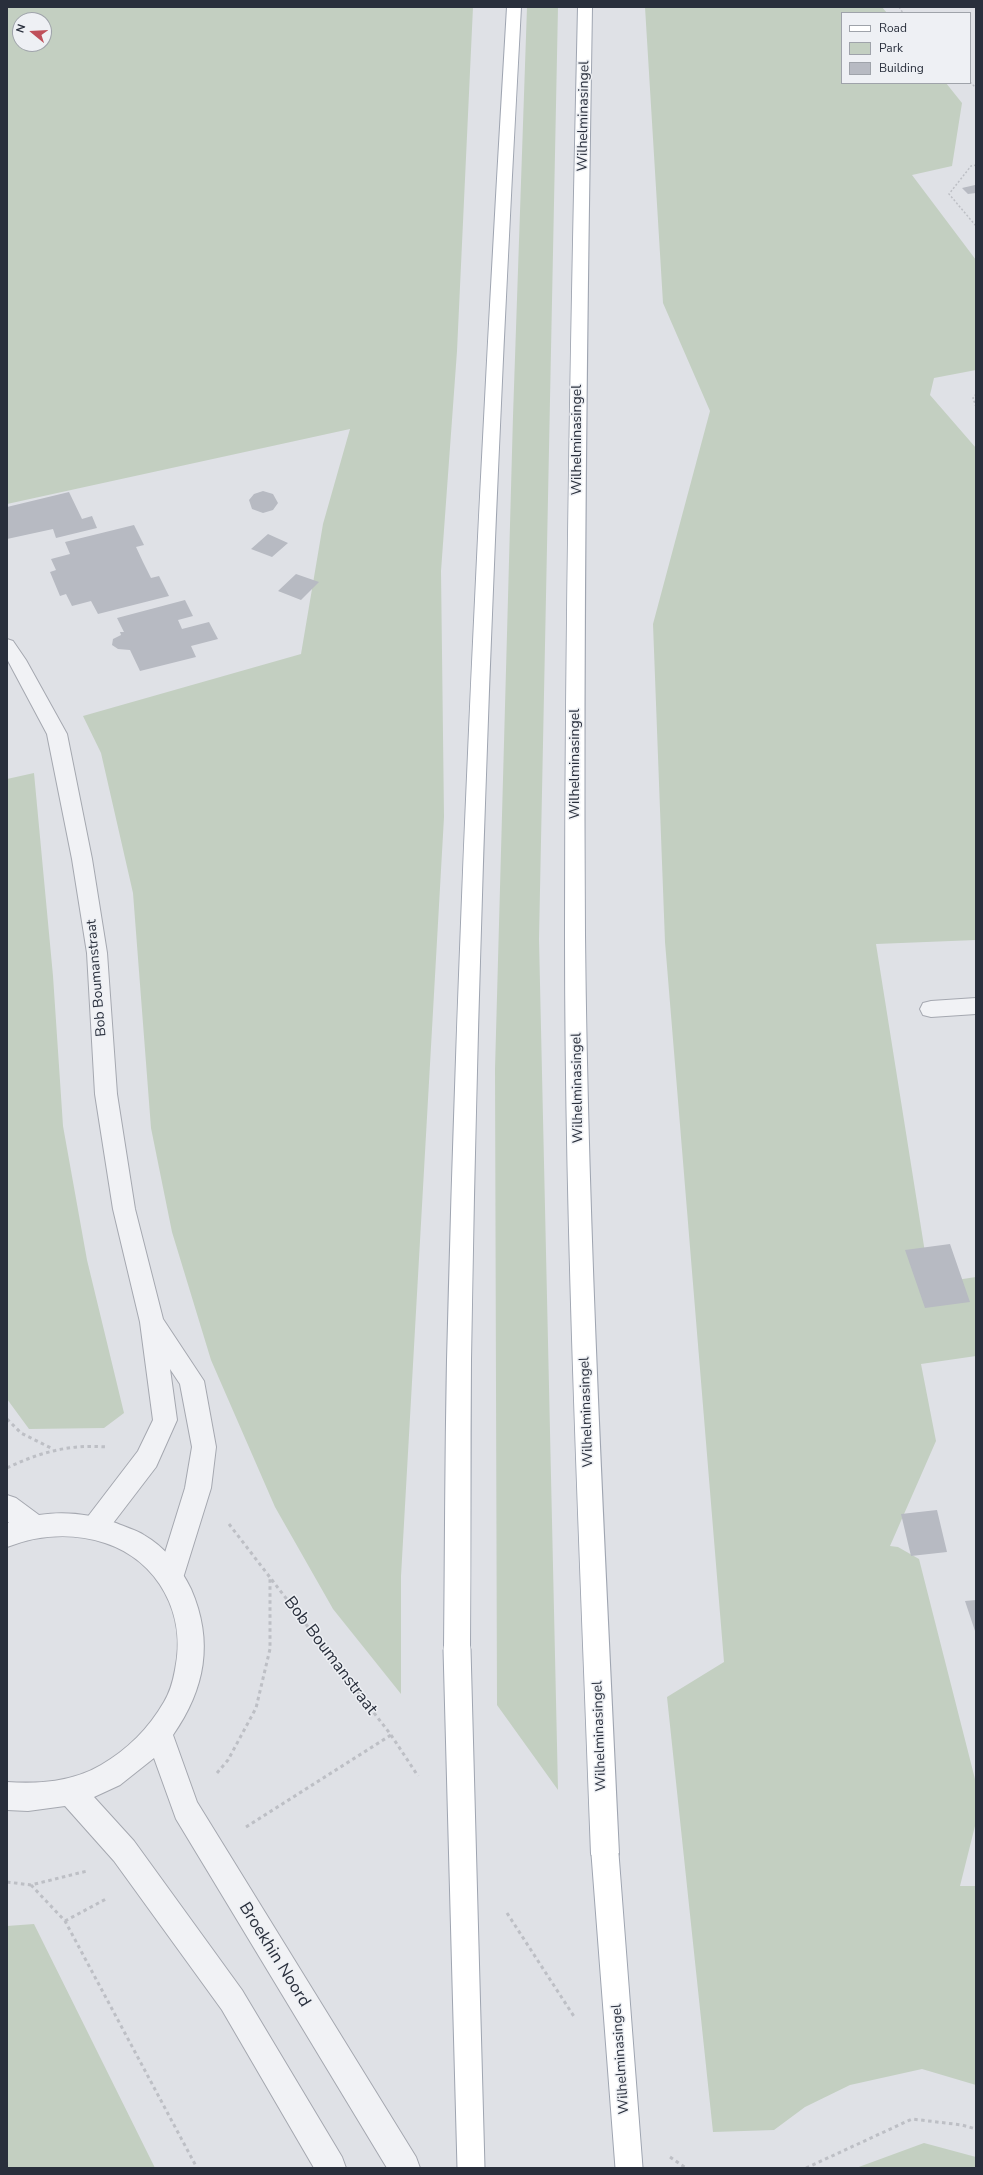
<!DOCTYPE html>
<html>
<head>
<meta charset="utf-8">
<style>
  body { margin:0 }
  #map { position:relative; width:983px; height:2175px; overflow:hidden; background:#dfe1e6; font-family:"Nunito Sans",sans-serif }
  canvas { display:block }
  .frame { position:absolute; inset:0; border:8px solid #292f3c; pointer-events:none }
  .legend { position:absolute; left:841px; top:12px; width:130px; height:72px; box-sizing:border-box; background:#eef0f4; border:1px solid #9fa3aa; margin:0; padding:5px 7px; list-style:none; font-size:12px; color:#292f3c }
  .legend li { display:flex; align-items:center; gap:8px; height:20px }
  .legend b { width:20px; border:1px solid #9fa3aa }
  .north { position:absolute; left:12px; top:12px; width:40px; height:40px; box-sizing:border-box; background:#eef0f4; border:1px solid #9fa3aa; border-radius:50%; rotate:288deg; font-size:11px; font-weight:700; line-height:16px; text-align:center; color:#292f3c }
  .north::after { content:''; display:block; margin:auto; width:14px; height:18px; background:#bf505a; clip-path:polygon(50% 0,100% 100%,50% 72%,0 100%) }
</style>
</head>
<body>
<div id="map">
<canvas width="983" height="2175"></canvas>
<div class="frame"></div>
<ul class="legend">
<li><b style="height:5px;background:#fff"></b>Road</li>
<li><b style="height:11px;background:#c3cfc1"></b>Park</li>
<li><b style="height:11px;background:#b7bac2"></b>Building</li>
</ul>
<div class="north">N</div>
</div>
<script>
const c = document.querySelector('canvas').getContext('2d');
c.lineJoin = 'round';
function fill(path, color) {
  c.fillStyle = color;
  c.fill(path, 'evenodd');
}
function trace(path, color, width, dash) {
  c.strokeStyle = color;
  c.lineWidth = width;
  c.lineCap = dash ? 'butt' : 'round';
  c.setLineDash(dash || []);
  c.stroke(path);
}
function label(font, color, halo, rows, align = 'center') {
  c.font = font + ' "Nunito Sans",sans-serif';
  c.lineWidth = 3;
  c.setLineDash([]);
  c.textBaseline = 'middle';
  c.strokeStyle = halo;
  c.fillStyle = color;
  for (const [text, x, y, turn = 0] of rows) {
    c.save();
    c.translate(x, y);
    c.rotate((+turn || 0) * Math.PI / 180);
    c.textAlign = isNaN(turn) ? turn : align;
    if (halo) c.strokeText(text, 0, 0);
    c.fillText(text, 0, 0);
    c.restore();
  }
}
const green = new Path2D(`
  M 7,7 L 473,7 L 457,351 L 441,571 L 444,817 L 401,1576 L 401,1694 L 333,1609 L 275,1507 L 211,1360 L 172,1232 L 151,1128 L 133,893 L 101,753 L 83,716 L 301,654 L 323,524 L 350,429 L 7,504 ZM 20,20 L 44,20 L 44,44 L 20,44 Z
  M 527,7 L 558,7 L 539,939 L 558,1790 L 497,1705 L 495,1069 L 513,416 Z
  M 645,7 L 882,7 L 887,13 L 842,13 L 842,83 L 946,83 L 962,103 L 952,166 L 912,175 L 976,260 L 976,370 L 934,378 L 930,395 L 976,448 L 976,940 L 876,944 L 930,1284 L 976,1277 L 976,1356 L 921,1364 L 936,1441 L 890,1546 L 898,1547 L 919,1559 L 976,1783 L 976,1822 L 960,1886 L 976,1886 L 976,2085 L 922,2069 L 850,2085 L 805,2107 L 774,2130 L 713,2132 L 667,1697 L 724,1662 L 665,942 L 653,624 L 710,411 L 663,303 Z
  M 34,773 L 53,976 L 63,1126 L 87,1260 L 124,1413 L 104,1428 L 29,1429 L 7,1399 L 7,779 Z
  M 34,1924 L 155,2168 L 7,2168 L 7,1926 Z
  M 924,2143 L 976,2157 L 976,2168 L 856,2168 Z`);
const building = new Path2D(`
  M 975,185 L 976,193 L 968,194 L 962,188 Z
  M 263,491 L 273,494 L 278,503 L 273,510 L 263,513 L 252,509 L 249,500 L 254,494 Z
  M 69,492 L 82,519 L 92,516 L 97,528 L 56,538 L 53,529 L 7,539 L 7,507 Z
  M 134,525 L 144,545 L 136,547 L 143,562 L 151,578 L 159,576 L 169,596 L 98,614 L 91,601 L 72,606 L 66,594 L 60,596 L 50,572 L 56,570 L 51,559 L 70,554 L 65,542 Z
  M 268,534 L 288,543 L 272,557 L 251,549 Z
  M 296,574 L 319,582 L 301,600 L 278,591 Z
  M 185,600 L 193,616 L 178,620 L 182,629 L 209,622 L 218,639 L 191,646 L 196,657 L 140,671 L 130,650 L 118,649 L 112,645 L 113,639 L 121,635 L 120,632 L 124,632 L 117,618 Z
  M 950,1244 L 970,1302 L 925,1308 L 905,1250 Z
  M 937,1510 L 947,1552 L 911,1556 L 901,1514 Z
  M 976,1600 L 976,1634 L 965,1601 Z`);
const pathFar1 = new Path2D(`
  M 899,7 L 903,13
  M 970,82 L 976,88
  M 976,165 L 971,166 L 949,194 L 976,226
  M 976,394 L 973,398 L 976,407`);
const path = new Path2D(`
  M 7,1419 L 21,1433 L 51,1448
  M 7,1468 C 40,1452 70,1444 107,1447
  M 229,1524 L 391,1735 L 418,1776
  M 217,1773 L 228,1760 L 256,1708 L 270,1649 L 270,1577
  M 246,1827 L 391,1735
  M 7,1882 L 31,1885 L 87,1871
  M 31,1885 L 65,1921 L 197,2168
  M 507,1913 L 575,2018
  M 65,1921 L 106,1899
  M 670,2157 L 686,2168
  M 806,2168 L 912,2119 L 962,2125 L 976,2129`);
const minor = new Path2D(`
  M 7,639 L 13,641 L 26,660 L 67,734 L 92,859 L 107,953 L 117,1094 L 135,1209 L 163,1319 L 204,1381 L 216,1447 L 211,1488 L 184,1575 L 180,1583 L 171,1587 L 162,1583 L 158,1575 L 185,1488 L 192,1447 L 180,1384 L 170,1369 L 177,1420 L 156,1467 L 104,1535 L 95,1539 L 86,1535 L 82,1527 L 86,1519 L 138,1451 L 153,1420 L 140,1322 L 113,1209 L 95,1094 L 87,953 L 72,859 L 47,734 L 7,659 Z
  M 976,998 L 976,1014 L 931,1017 L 923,1015 L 920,1009 L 923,1003 L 931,1001 Z`);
const tertiary = new Path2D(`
  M 7,1495 L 16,1498 L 39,1515 C 65,1511 91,1514 116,1523 C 125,1527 136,1530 144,1535 C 165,1547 181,1568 191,1589 C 214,1642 205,1689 173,1735 L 197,1802 L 416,2157 L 420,2168 L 387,2168 L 176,1819 L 154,1758 L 120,1785 L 94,1797 L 134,1841 L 242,1990 L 342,2157 L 346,2168 L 314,2168 L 222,2010 L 114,1861 L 65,1806 L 28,1811 L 7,1810 L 7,1782 C 39,1784 72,1782 101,1765 C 127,1750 149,1728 164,1702 C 170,1692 173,1681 175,1670 C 187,1615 159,1561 105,1543 C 72,1532 38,1535 7,1547 L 7,1523 L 9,1523 L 7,1521 Z`);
const primary = new Path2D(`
  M 507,7 L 521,7 C 496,458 478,909 471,1360 C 470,1456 471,1553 470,1649 L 466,1658 L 457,1661 L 448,1658 L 444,1649 C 445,1553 445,1456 447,1360 C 458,909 480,458 507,7 Z
  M 578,7 L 592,7 C 587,316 583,626 585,935 C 588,1242 605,1548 619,1854 L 615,1864 L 605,1868 L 595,1864 L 591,1854 C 580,1548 565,1242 565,935 C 565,626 571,316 578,7 Z`);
const primaryBridge = new Path2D(`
  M 457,1649 L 471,2168
  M 605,1854 L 629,2168`);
const streetNames = [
  ["Wilhelminasingel",584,116,-89],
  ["Wilhelminasingel",578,440,-90],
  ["Wilhelminasingel",576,764,-90],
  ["Bob Boumanstraat",97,978,-95],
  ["Wilhelminasingel",578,1088,-91],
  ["Wilhelminasingel",587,1412,-92],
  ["Wilhelminasingel",600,1736,-92],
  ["Wilhelminasingel",621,2059,-94]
];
const nearStreetnames = [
  ["Bob Boumanstraat",330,1656,53],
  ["Broekhin Noord",274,1955,58]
];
fill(green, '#c3cfc1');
fill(building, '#b7bac2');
trace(minor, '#a5a8b0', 2);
trace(tertiary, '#a5a8b0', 2);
trace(primary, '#9fa5b1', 2);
trace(pathFar1, '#bdbfc5', 1.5, [2, 2]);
trace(path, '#bdbfc5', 3, [3.5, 3.5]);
fill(minor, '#f1f2f5');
fill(tertiary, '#f1f2f5');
fill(primary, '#fff');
trace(primaryBridge, '#9fa5b1', 29, []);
trace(primaryBridge, '#fff', 27);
label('14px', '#292f3c', '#eef0f4', streetNames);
label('17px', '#292f3c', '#eef0f4', nearStreetnames);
</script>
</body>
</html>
